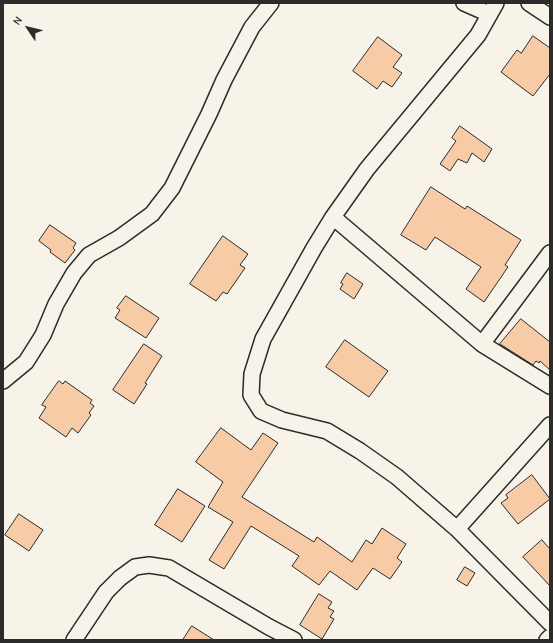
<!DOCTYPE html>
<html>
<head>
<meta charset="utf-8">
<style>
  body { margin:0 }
  #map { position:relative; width:553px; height:643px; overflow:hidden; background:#f7f3e8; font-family:"Comic Neue",sans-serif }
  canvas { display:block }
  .frame { position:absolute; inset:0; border:4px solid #2b2b2b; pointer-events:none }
  .north { position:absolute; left:8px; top:8px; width:40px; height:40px; -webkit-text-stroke:3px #f7f3e8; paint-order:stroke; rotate:305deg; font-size:11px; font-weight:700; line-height:16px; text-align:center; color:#2b2b2b }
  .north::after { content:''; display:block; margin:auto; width:14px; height:18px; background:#2b2b2b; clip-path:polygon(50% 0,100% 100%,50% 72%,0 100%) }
</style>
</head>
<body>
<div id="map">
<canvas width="553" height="643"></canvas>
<div class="frame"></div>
<div class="north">N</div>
</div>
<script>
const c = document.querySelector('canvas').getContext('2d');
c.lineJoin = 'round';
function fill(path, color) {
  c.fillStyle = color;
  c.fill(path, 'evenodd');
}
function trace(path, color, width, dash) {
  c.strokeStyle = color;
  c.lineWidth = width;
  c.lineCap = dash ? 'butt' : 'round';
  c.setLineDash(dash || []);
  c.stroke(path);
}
const building = new Path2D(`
  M 533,36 L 550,48 L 550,74 L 533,96 L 501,72 L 517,50 L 521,53 Z
  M 378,37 L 402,55 L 393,67 L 402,73 L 392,87 L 383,81 L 377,89 L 353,71 Z
  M 460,126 L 492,149 L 484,162 L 472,153 L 467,163 L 458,159 L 450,171 L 440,164 L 456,141 L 452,138 Z
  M 431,187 L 465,209 L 467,206 L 521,240 L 505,265 L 508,267 L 484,302 L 466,289 L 481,267 L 435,237 L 426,250 L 401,235 Z
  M 50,225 L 76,243 L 73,248 L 75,250 L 65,263 L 50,252 L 51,250 L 39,241 Z
  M 223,236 L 248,254 L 240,265 L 245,268 L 227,294 L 223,292 L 216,301 L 190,284 Z
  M 347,273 L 363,284 L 354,299 L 340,289 L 343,284 L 341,283 Z
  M 126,296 L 159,318 L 146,338 L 115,318 L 120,310 L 117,308 Z
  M 521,319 L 550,342 L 550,370 L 540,361 L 539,363 L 536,361 L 533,365 L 500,344 Z
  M 345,340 L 388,371 L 369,397 L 326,367 Z
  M 144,344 L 162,356 L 145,383 L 147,384 L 134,404 L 113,390 Z
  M 59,381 L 63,384 L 65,381 L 92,400 L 90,403 L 94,406 L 89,413 L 91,415 L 78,433 L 72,428 L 66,437 L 39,418 L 46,407 L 42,405 Z
  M 221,428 L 251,450 L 263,433 L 278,443 L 242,497 L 314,542 L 317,537 L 352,562 L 366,540 L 372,544 L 382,528 L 406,544 L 397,558 L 402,562 L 390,579 L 373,568 L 357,590 L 330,571 L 319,585 L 292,566 L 299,556 L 251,526 L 224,569 L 209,560 L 233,522 L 208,507 L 223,482 L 196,462 Z
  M 532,475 L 550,499 L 518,524 L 501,503 L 508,498 L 506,495 Z
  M 178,489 L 205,506 L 182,542 L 155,525 Z
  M 19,514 L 43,530 L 29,551 L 5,535 Z
  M 542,540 L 550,549 L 550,586 L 523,557 Z
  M 465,567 L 475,573 L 467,586 L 457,580 Z
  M 319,594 L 332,602 L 328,608 L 334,611 L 330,617 L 334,619 L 322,639 L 300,625 Z
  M 192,626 L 214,640 L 183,640 Z`);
const street = new Path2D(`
  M 464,3 L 489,14
  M 496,3 L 478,35 L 367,169 L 333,217 L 314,248 L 263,339 L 252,374 L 251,395 L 261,411 L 282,420 L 327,431 L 360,451 L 397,477 L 457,529 L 550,623
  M 529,3 L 550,17
  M 333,217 L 482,344 L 550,386
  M 482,344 L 550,253
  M 3,381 L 26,362 L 43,335 L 56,304 L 74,273 L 89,255 L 119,238 L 152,214 L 172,188 L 209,114 L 224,80 L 252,27 L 271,3
  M 457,529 L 550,425
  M 74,640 L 106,592 L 120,578 L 135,567 L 149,565 L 169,568 L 269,627 L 294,640
  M 547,640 L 550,637`);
fill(building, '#f6cba5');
trace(building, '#2b2b2b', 1);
trace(street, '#2b2b2b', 18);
trace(street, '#f7f3e8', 15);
</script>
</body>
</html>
